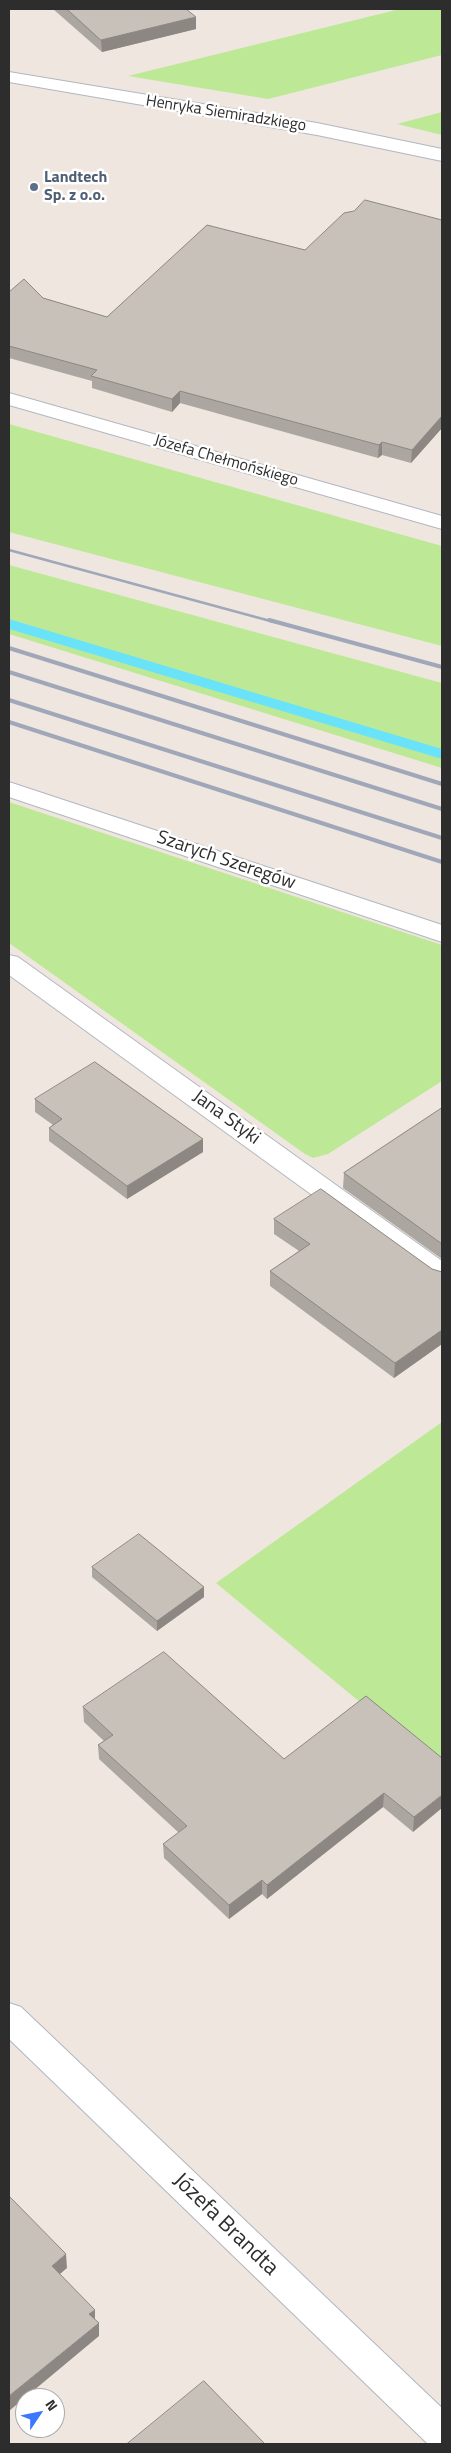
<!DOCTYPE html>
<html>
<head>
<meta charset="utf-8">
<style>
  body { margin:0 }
  #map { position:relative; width:451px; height:2453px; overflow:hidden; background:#efe6df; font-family:"Titillium Web",sans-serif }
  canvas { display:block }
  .frame { position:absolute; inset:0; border:10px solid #2d2d2d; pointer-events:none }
  .north { position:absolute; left:15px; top:2388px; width:50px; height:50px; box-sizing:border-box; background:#fff; border:1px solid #ababab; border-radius:50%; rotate:56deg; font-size:14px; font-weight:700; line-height:20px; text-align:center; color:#2d2d2d }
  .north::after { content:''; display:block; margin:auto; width:18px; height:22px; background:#3c77ff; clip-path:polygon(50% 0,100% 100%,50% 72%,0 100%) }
</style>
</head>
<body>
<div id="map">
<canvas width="451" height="2453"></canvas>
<div class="frame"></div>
<div class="north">N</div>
</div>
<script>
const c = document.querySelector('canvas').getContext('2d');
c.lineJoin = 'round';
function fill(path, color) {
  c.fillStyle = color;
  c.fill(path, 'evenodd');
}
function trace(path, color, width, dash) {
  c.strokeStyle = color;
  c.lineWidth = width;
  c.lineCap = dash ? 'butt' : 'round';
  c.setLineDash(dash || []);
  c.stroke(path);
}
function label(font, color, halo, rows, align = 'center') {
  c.font = font + ' "Titillium Web",sans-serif';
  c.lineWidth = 5;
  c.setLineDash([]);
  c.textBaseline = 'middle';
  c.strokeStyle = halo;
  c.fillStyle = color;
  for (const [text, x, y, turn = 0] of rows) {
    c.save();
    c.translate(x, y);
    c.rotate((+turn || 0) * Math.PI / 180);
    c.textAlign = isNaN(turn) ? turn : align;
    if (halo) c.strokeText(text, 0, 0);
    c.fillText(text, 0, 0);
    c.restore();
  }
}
const green = new Path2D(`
  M 400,9 L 442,9 L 442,55 L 268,99 L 128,76 Z
  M 442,112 L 442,135 L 397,124 Z
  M 9,424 L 442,546 L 442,646 L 9,532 Z
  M 9,565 L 442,683 L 442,768 L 9,634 Z
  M 9,802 L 442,945 L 442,1081 L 328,1154 L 313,1158 L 305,1154 L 9,943 Z
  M 442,1422 L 442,1770 L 216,1583 Z`);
const stream = new Path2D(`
  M 9,619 L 442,749 L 442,759 L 9,629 Z`);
const minor = new Path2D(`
  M 9,72 L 317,123 L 442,149 L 442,161 L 317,135 L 9,82 Z
  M 9,393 L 442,516 L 442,529 L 9,405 Z
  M 9,782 L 442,925 L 442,942 L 9,797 Z
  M 9,955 L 18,957 L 442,1261 L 442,1285 L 432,1282 L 9,975 Z
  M 9,2003 L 21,2007 L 442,2408 L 442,2444 L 428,2444 L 9,2039 Z`);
const railFar1 = new Path2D(`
  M 9,550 L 274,622`);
const rail = new Path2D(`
  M 269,620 L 442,667
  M 9,648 L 442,784
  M 9,672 L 442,809
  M 9,700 L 442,838
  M 9,722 L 442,862`);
const wall = new Path2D(`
  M 53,9 L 186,9 L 196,29 L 102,52 Z
  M 442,220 L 442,428 L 411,463 L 382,455 L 378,458 L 180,403 L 172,412 L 92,388 L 92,381 L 9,358 L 9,292 L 43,298 L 107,317 L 305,250 Z
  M 35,1099 L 203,1139 L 203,1152 L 127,1199 L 49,1141 L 49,1128 L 53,1125 L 35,1112 Z
  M 442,1108 L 442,1259 L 343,1188 L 344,1173 Z
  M 274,1219 L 432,1269 L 442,1272 L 442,1344 L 394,1378 L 270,1286 L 270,1271 L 299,1251 L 274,1234 Z
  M 92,1567 L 204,1587 L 204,1597 L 157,1631 L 92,1577 Z
  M 83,1707 L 284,1759 L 442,1758 L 413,1832 L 383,1807 L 267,1899 L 262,1894 L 229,1919 L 164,1858 L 163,1844 L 179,1833 L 99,1759 L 98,1745 L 104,1741 L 84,1722 Z`);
const shadedWall = new Path2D(`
  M 196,17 L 196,29 L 102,52 L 101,40 Z
  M 180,391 L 180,403 L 172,412 L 172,399 Z
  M 442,416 L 442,428 L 411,463 L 412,450 Z
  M 382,442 L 382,455 L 378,458 L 379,445 Z
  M 203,1139 L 203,1152 L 127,1199 L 127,1186 Z
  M 442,1330 L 442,1344 L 394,1378 L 395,1363 Z
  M 204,1587 L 204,1597 L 157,1631 L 157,1621 Z
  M 384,1793 L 383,1807 L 267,1899 L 267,1885 Z
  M 442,1795 L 442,1808 L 413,1832 L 414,1817 Z
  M 262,1880 L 262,1894 L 229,1919 L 229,1905 Z
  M 66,2254 L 67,2268 L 53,2280 L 52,2266 Z
  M 95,2310 L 95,2323 L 89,2314 Z
  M 99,2323 L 99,2336 L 9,2411 L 9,2396 Z`);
const building = new Path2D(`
  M 67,9 L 186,9 L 196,17 L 101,40 Z
  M 365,200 L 442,220 L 442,416 L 412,450 L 382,442 L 379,445 L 180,391 L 172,399 L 91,376 L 97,370 L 9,346 L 9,292 L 24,279 L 43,298 L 107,317 L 207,225 L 305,250 L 344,213 L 354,211 Z
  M 95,1062 L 203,1139 L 127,1186 L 49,1128 L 62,1119 L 35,1099 Z
  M 442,1108 L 442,1244 L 344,1173 Z
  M 321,1189 L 432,1269 L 442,1272 L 442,1330 L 395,1363 L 270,1271 L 310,1244 L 274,1219 Z
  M 139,1534 L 204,1587 L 157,1621 L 92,1567 Z
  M 164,1652 L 284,1759 L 366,1696 L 442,1758 L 442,1795 L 414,1817 L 384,1793 L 267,1885 L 262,1880 L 229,1905 L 163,1844 L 187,1826 L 98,1745 L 113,1735 L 83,1707 Z
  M 9,2196 L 66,2254 L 52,2266 L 95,2310 L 89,2314 L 99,2323 L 9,2396 Z
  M 204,2381 L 265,2444 L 127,2444 Z`);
const markers = [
  [34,187,5,"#5c6f8a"]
];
const farStreetnames = [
  ["Henryka Siemiradzkiego",226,114,9],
  ["Józefa Chełmońskiego",226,461,16]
];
const farServicenames = [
  ["Landtech",44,178],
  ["Sp. z o.o.",44,196]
];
const streetNames = [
  ["Szarych Szeregów",226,861,19],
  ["Jana Styki",226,1118,36]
];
const nearStreetnames = [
  ["Józefa Brandta",225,2225,44]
];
fill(green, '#bde997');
fill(stream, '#6ae3f8');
trace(minor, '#b2b7c1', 2);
fill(minor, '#fff');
trace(railFar1, '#a0a7b8', 2.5);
trace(rail, '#a0a7b8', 4);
fill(wall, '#aca6a0');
fill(shadedWall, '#8c8782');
fill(building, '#c8c1ba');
trace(building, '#8c8782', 1);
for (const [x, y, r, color] of markers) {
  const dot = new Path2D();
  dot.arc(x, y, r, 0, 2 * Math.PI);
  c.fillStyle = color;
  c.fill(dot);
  trace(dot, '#fff', 2);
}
label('16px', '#2d2d2d', '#fff', farStreetnames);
label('bold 16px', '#4e5e75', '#fff', farServicenames, 'left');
label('19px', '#2d2d2d', '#fff', streetNames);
label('22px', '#2d2d2d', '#fff', nearStreetnames);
</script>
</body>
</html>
